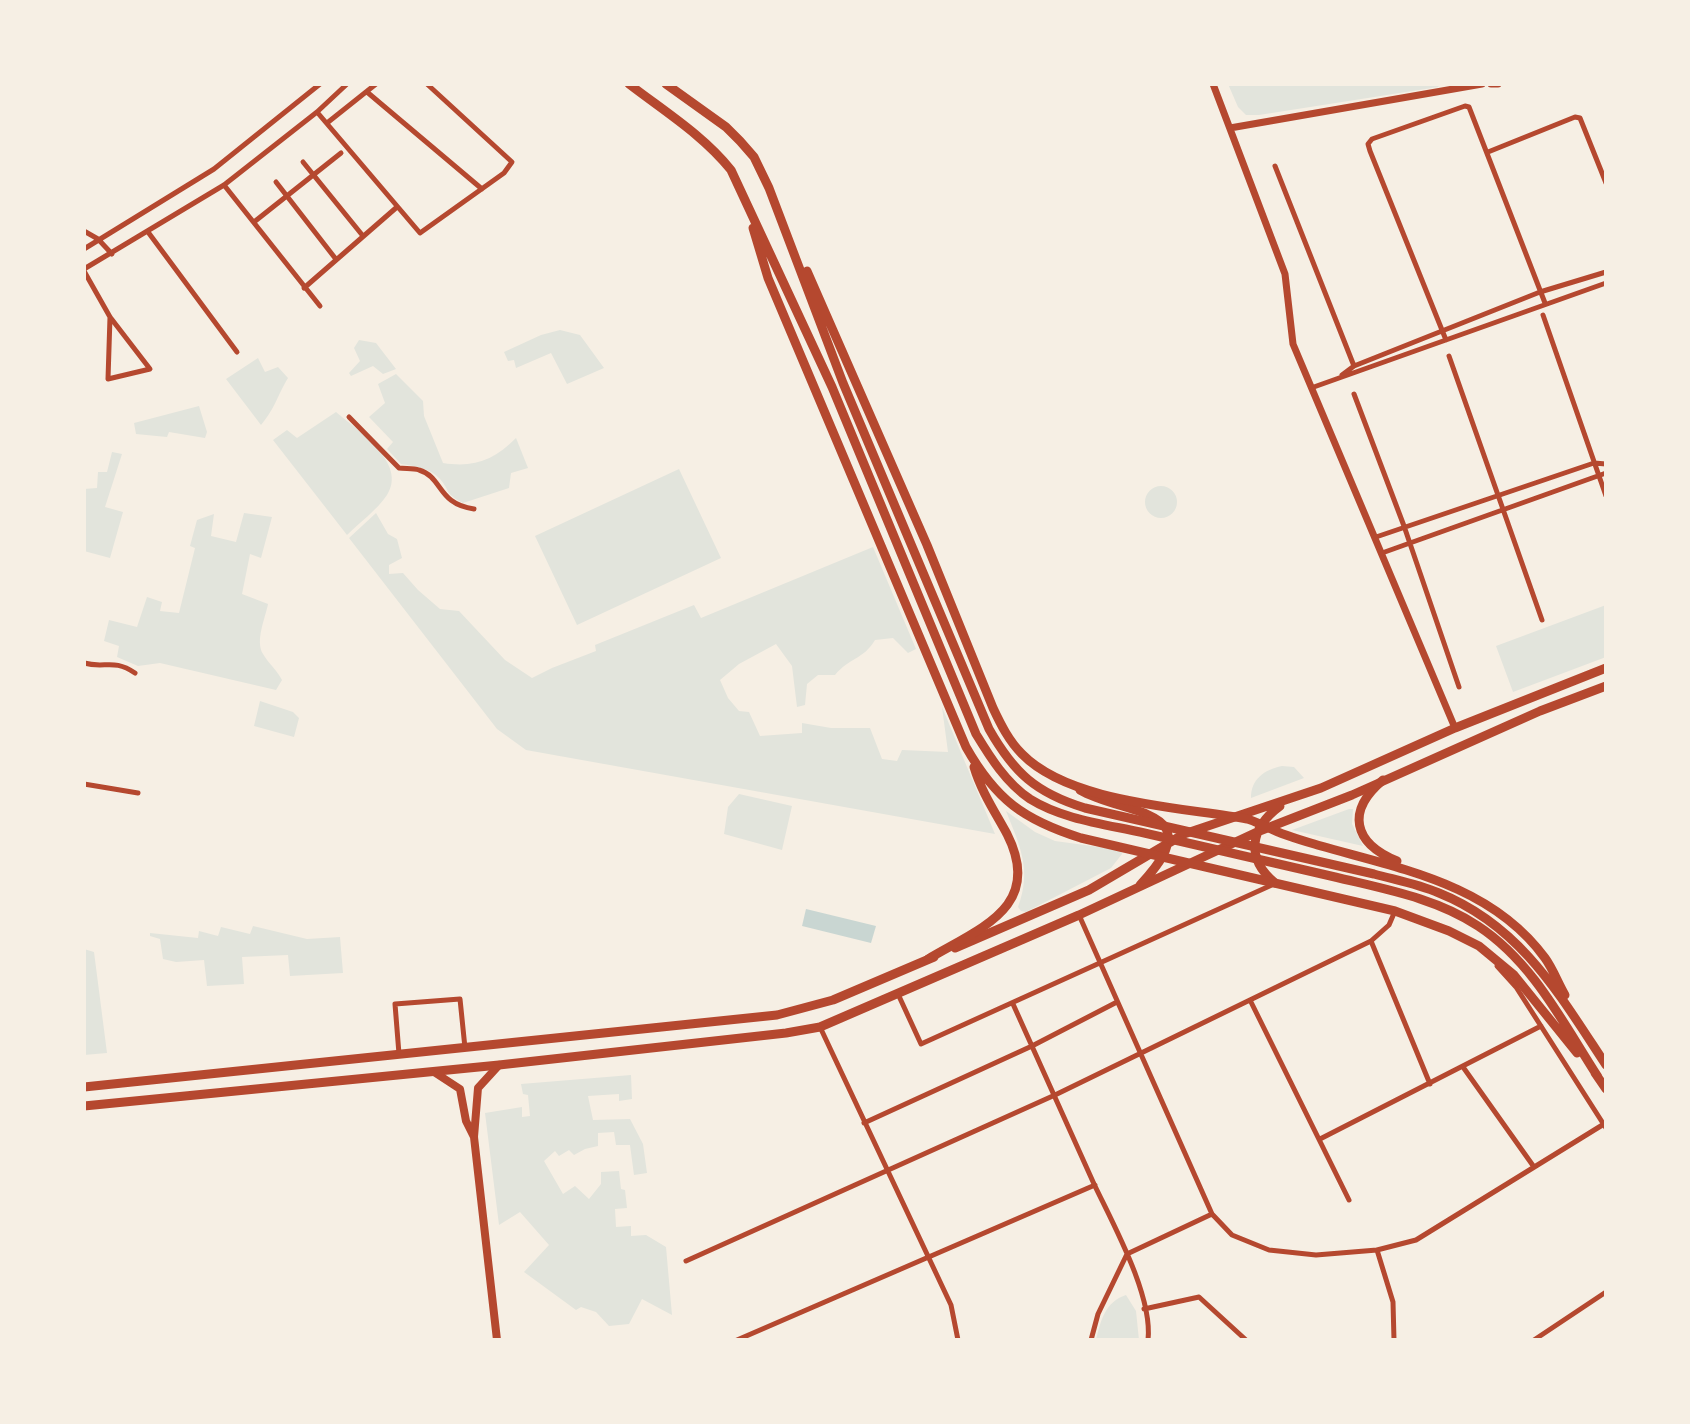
<!DOCTYPE html>
<html>
<head>
<meta charset="utf-8">
<style>
  body { margin:0 }
  #map { position:relative; width:1690px; height:1424px; overflow:hidden; background:#f6efe4; font-family:"Exo 2",sans-serif }
  canvas { display:block }
  .frame { position:absolute; inset:0; border:86px solid #f6efe4; pointer-events:none }
</style>
</head>
<body>
<div id="map">
<canvas width="1690" height="1424"></canvas>
<div class="frame"></div>
</div>
<script>
const c = document.querySelector('canvas').getContext('2d');
c.lineJoin = 'round';
function fill(path, color) {
  c.fillStyle = color;
  c.fill(path, 'evenodd');
}
function trace(path, color, width, dash) {
  c.strokeStyle = color;
  c.lineWidth = width;
  c.lineCap = dash ? 'butt' : 'round';
  c.setLineDash(dash || []);
  c.stroke(path);
}
const green = new Path2D(`
  M 1228,84 L 1441,84 L 1438,87 L 1259,115 L 1246,115 L 1238,107 Z
  M 560,330 L 580,335 L 604,368 L 567,384 L 551,353 L 516,368 L 514,360 L 508,361 L 504,352 L 541,335 Z
  M 359,340 L 376,343 L 396,369 L 383,374 L 373,366 L 351,376 L 349,373 L 360,361 L 354,348 Z
  M 258,358 L 265,372 L 278,367 L 288,378 C 277,396 276,407 261,425 L 226,379 Z
  M 396,374 L 423,401 L 424,416 L 443,463 C 474,468 494,460 516,438 L 528,468 L 511,473 L 509,488 L 463,503 C 444,493 451,492 440,479 C 430,468 415,466 401,464 L 387,449 L 393,442 L 369,417 L 385,403 L 378,384 Z
  M 199,406 L 207,432 L 205,438 L 169,432 L 167,437 L 136,434 L 134,423 Z
  M 336,412 C 357,430 408,463 387,495 C 377,510 359,523 347,535 L 273,440 L 287,430 L 297,438 Z
  M 112,452 L 122,454 L 105,507 L 123,512 L 110,558 L 84,551 L 84,489 L 97,488 L 98,472 L 107,472 Z
  M 679,469 L 721,558 L 577,625 L 535,536 Z
  M1145 502a16 16 0 1 1 32 0a16 16 0 1 1-32 0Z
  M 244,513 L 272,517 L 261,558 L 250,554 L 242,594 L 268,604 C 265,619 255,641 263,654 C 269,664 277,670 282,680 L 276,690 L 160,663 L 138,666 L 117,657 L 119,646 L 104,641 L 109,620 L 137,627 L 147,597 L 162,602 L 160,611 L 179,613 L 195,548 L 190,546 L 197,520 L 214,514 L 211,536 L 236,542 Z
  M 376,513 L 388,534 L 397,539 L 402,558 L 389,565 L 389,574 L 403,573 L 418,590 L 440,609 L 459,611 L 505,660 L 532,678 L 552,668 L 596,651 L 595,645 L 694,605 L 701,618 L 873,547 L 916,649 L 908,653 L 893,638 L 875,640 C 863,660 850,657 835,675 L 818,675 L 807,684 L 805,705 L 797,707 L 792,666 L 776,644 L 739,664 L 720,680 L 728,698 L 739,711 L 749,712 L 760,736 L 802,733 L 802,723 L 831,728 L 870,728 L 882,759 L 897,761 L 902,750 L 948,752 L 942,707 L 995,834 L 526,750 L 497,729 L 349,538 Z
  M 1606,605 L 1606,657 L 1513,692 L 1496,646 Z
  M 260,701 L 293,712 L 299,718 L 294,737 L 254,726 Z
  M 1282,766 L 1294,767 L 1304,778 L 1251,798 C 1251,779 1264,770 1282,766 Z
  M 739,794 L 792,806 L 782,850 L 724,834 L 728,807 Z
  M 1349,809 L 1353,809 L 1352,824 L 1363,846 L 1292,830 Z
  M 1006,811 L 1035,832 L 1055,841 L 1121,850 L 1122,854 L 1111,868 L 1026,912 L 1021,911 L 1018,907 C 1032,870 1020,846 1006,811 Z
  M 253,926 L 307,939 L 340,937 L 343,973 L 290,976 L 288,955 L 242,957 L 244,984 L 207,986 L 204,960 L 176,962 L 163,959 L 160,939 L 150,936 L 150,933 L 198,938 L 199,931 L 218,936 L 221,927 L 250,934 Z
  M 84,949 L 94,952 L 107,1053 L 84,1055 Z
  M 631,1075 L 632,1099 L 619,1101 L 619,1094 L 588,1096 L 593,1120 L 630,1119 L 643,1144 L 647,1173 L 634,1175 L 630,1145 L 616,1145 L 614,1132 L 598,1133 L 598,1146 L 585,1149 L 574,1155 L 569,1150 L 559,1156 L 555,1151 L 544,1161 L 563,1194 L 575,1186 L 589,1199 L 601,1184 L 601,1172 L 619,1171 L 621,1189 L 625,1190 L 627,1208 L 615,1209 L 616,1227 L 631,1226 L 631,1236 L 646,1235 L 666,1247 L 672,1315 L 642,1299 L 629,1324 L 609,1326 L 596,1312 L 581,1307 L 576,1310 L 524,1272 L 549,1245 L 520,1212 L 499,1225 L 485,1113 L 522,1107 L 522,1117 L 530,1116 L 528,1095 L 523,1094 L 521,1084 Z
  M 1126,1295 L 1136,1311 L 1139,1340 L 1096,1340 C 1101,1320 1105,1302 1126,1295 Z`);
const water = new Path2D(`
  M 806,909 L 876,926 L 871,943 L 802,926 Z`);
const minor = new Path2D(`
  M 367,92 L 482,189
  M 317,112 L 420,233 L 504,173 L 512,162 L 427,84
  M 327,123 L 376,84
  M 1488,152 L 1575,117 L 1580,118 L 1606,183
  M 303,162 L 363,236
  M 1275,166 L 1354,366
  M 276,182 L 335,258
  M 224,185 L 320,306
  M 254,222 L 341,153
  M 84,231 L 98,239 L 112,254
  M 148,232 L 237,352
  M 84,249 L 214,169 L 320,84
  M 84,269 L 224,185 L 317,112 L 347,84
  M 84,271 L 110,317 L 150,369 L 108,379 L 110,317
  M 304,288 L 397,207
  M 1543,315 L 1606,496
  M 1446,340 L 1370,151 L 1368,144 L 1372,139 L 1465,106 L 1469,107 L 1545,303
  M 1449,356 L 1542,620
  M 1342,375 L 1354,366 L 1540,292 L 1606,272
  M 1311,388 L 1606,283
  M 1354,394 L 1404,526 L 1459,687
  M 349,417 L 399,468 C 405,469 413,468 419,470 C 443,477 437,504 474,509
  M 1376,537 L 1594,463 L 1606,464
  M 1382,553 L 1606,473
  M 84,663 C 105,669 113,658 135,673
  M 84,784 L 138,793
  M 1079,915 L 1212,1214 L 1232,1235 L 1269,1250 L 1316,1255 L 1377,1250 L 1416,1240 L 1604,1124
  M 1371,941 L 1430,1084
  M 1497,966 L 1516,987 L 1606,1128
  M 898,994 L 921,1044 L 1274,884
  M 1250,1000 L 1349,1200
  M 1013,1004 C 1040,1064 1067,1124 1094,1184 C 1113,1224 1153,1296 1148,1340
  M 820,1027 L 951,1305 L 958,1340
  M 399,1054 L 395,1004 L 460,999 L 465,1048
  M 1463,1067 L 1534,1167
  M 864,1123 L 1032,1046 L 1117,1002
  M 1320,1139 L 1541,1026
  M 1377,1250 L 1393,1302 L 1394,1340
  M 686,1261 L 1055,1095 L 1371,941 L 1389,925 L 1395,911
  M 1144,1309 L 1199,1297 L 1246,1340
  M 737,1340 L 1095,1185
  M 1091,1340 L 1098,1314 L 1127,1254 L 1212,1214
  M 1534,1340 L 1606,1292`);
const tertiary = new Path2D(`
  M 1213,84 L 1285,274 L 1293,344 L 1455,728
  M 1491,84 L 1498,84
  M 1230,128 L 1482,84`);
const secondary = new Path2D(`
  M 434,1072 L 460,1089 L 466,1121 L 474,1137
  M 497,1340 L 474,1137 L 478,1088 L 499,1065`);
const primary = new Path2D(`
  M 1080,790 C 1125,816 1214,807 1140,885
  M 1275,883 C 1245,858 1250,828 1280,806
  M 955,948 L 1089,890 L 1184,834 L 1321,788 L 1455,728 L 1606,668
  M 84,1087 L 777,1015 L 833,1000 L 934,957
  M 84,1106 L 499,1065 L 786,1033 L 820,1027 L 1079,915 L 1257,832 L 1352,795 L 1540,711 L 1606,686`);
const trunk = new Path2D(`
  M 629,84 C 664,111 703,135 731,170 L 832,387 L 976,734 C 990,757 1006,783 1030,799 C 1062,819 1103,824 1140,832 C 1205,847 1270,862 1335,877 C 1384,889 1436,898 1478,926 C 1533,962 1563,1023 1598,1077
  M 666,84 L 726,127 L 740,141 L 754,157 L 769,188 L 843,383 L 989,729 C 1014,773 1036,793 1085,808 L 1374,874 C 1396,880 1418,884 1439,893 C 1521,926 1559,994 1606,1065
  M 753,228 L 768,278 L 966,747 C 996,800 1024,820 1081,838 L 1395,911 L 1449,931 L 1479,946 L 1514,975 L 1577,1053
  M 807,271 L 927,545 L 993,708 C 1001,725 1009,741 1022,754 C 1070,803 1181,807 1247,819 C 1255,821 1261,825 1269,828 C 1285,836 1304,841 1321,846 C 1402,869 1492,885 1545,958 C 1553,969 1558,983 1565,995
  M 1383,780 C 1346,811 1353,843 1397,861
  M 928,959 C 980,928 1044,907 1007,834 C 995,812 981,791 974,767
  M 1595,1073 L 1606,1089`);
fill(green, '#e2e4dc');
fill(water, '#c9d6d2');
trace(minor, '#b5482f', 5);
trace(tertiary, '#b5482f', 7);
trace(secondary, '#b5482f', 8);
trace(primary, '#b5482f', 9);
trace(trunk, '#b5482f', 9);
</script>
</body>
</html>
